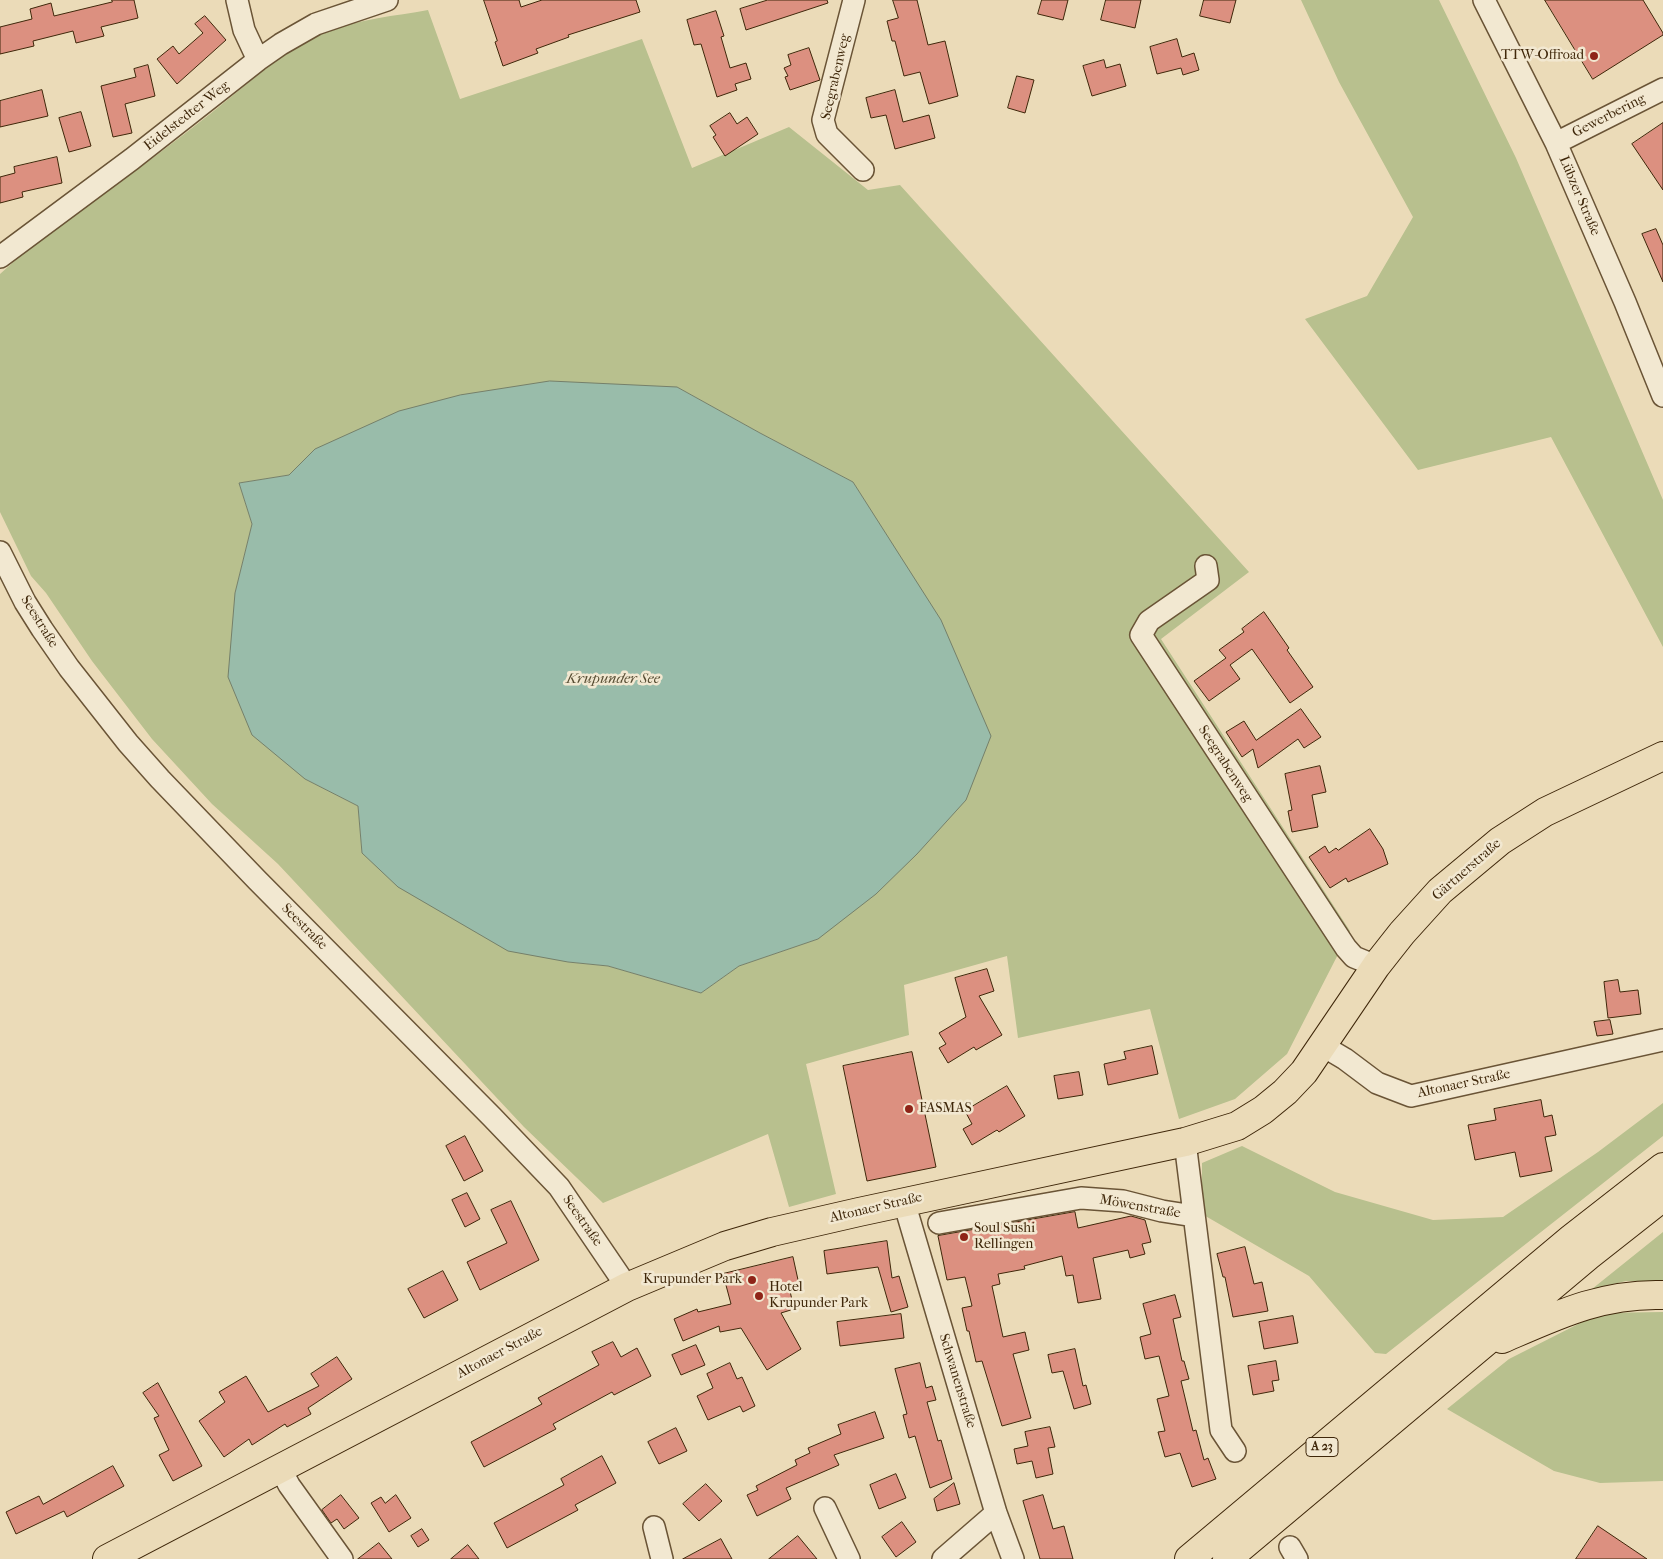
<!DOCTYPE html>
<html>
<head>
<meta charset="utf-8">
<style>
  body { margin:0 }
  canvas { display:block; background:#ebdbb8 }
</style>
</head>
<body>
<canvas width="1663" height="1559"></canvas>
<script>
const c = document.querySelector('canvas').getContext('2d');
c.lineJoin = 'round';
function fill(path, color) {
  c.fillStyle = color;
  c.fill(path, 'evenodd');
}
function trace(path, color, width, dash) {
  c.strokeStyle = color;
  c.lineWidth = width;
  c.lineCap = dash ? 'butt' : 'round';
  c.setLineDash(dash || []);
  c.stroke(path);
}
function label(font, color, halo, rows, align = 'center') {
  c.font = font + ' "IM FELL French Canon",serif';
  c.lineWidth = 5;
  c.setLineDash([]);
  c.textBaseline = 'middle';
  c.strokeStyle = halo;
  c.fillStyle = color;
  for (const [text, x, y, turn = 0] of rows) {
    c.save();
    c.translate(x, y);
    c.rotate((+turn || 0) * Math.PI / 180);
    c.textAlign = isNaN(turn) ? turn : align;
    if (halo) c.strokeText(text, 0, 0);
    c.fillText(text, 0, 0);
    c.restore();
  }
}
const green = new Path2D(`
  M 1301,0 L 1439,0 L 1516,158 L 1663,500 L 1663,647 L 1551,437 L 1418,470 L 1305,319 L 1367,296 L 1413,217 L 1339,82 Z
  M 428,10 L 460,99 L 642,39 L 692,168 L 789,127 L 868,190 L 900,185 L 1249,572 L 1161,639 L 1350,931 L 1287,1054 L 1235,1099 L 1179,1119 L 1150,1009 L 1018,1038 L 1007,956 L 904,985 L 909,1035 L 806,1064 L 836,1194 L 789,1207 L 768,1134 L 603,1203 L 524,1127 L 278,864 L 212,804 L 152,739 L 92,661 L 46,593 L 31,576 L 0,512 L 0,274 L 19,257 C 83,209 148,163 210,114 C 247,85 284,49 328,31 C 360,19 395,16 428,10 ZM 677,387 L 760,433 L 853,482 L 889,540 L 818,939 L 739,966 L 701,993 L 608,966 L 568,962 L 362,853 L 358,806 L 305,779 L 235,593 L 252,524 L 239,483 L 289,475 L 315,449 Z
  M 1663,1103 L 1663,1136 L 1386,1354 L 1375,1353 L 1309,1276 L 1202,1214 L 1202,1163 L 1242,1146 L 1335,1192 L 1433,1220 L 1503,1217 L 1598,1152 Z
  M 1663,1232 L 1663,1282 L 1626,1281 L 1592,1289 Z
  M 1663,1312 L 1663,1481 L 1600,1483 L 1554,1471 L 1447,1409 L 1509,1359 L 1600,1313 Z`);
const water = new Path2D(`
  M 550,381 L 677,387 L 760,433 L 853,482 L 941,620 L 991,736 L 966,800 L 917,854 L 876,894 L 818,939 L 739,966 L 701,993 L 608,966 L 568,962 L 508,951 L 398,887 L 362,853 L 358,806 L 305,779 L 252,735 L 228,677 L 235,593 L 252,524 L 239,483 L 289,475 L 315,449 L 399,411 L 460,395 Z`);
const building = new Path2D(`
  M 112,0 L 134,0 L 138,18 L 101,27 L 104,36 L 76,43 L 73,31 L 33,41 L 34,46 L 0,54 L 0,27 L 32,19 L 30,9 L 51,3 L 54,16 L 112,2 Z
  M 484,0 L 519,0 L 521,7 L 542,0 L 636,0 L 640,12 L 568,35 L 569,37 L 536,49 L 538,53 L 503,66 L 495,42 L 497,41 Z
  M 768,0 L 827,0 L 828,3 L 746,30 L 740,9 Z
  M 893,0 L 917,0 L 928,45 L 945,41 L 958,96 L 929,104 L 920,72 L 904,76 L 895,41 L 892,41 L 887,21 L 898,18 Z
  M 1042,0 L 1068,0 L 1063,20 L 1038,14 Z
  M 1106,0 L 1141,0 L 1135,28 L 1101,20 Z
  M 1204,0 L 1236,0 L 1230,23 L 1200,16 Z
  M 1545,0 L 1643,0 L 1663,33 L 1663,35 L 1593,79 Z
  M 716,11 L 724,36 L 721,37 L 730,68 L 746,63 L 751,79 L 735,84 L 737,90 L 717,97 L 701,44 L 694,45 L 687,20 Z
  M 205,16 L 226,40 L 177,84 L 157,59 L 173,46 L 179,54 L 203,33 L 195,24 Z
  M 1177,39 L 1182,57 L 1194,53 L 1199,70 L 1183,75 L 1181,68 L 1157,74 L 1150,47 Z
  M 809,48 L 820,80 L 790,90 L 785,77 L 788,76 L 784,68 L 791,65 L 788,55 Z
  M 1104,60 L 1106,68 L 1120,64 L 1126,86 L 1092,96 L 1083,66 Z
  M 148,65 L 155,96 L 125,104 L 132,133 L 113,137 L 101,86 L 136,77 L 134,69 Z
  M 1017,76 L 1034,80 L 1025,113 L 1008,108 Z
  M 42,90 L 48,116 L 0,127 L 0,101 Z
  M 895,90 L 903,122 L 929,115 L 935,138 L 895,149 L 886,115 L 871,118 L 866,98 Z
  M 81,112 L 91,146 L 69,152 L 59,118 Z
  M 730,113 L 737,124 L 747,117 L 758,134 L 725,156 L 713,137 L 716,135 L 710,126 Z
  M 1663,123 L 1663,190 L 1632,144 Z
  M 57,157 L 62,183 L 22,192 L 23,197 L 0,203 L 0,177 L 15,173 L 14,167 Z
  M 1656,229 L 1663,245 L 1663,282 L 1642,234 Z
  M 1264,612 L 1289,648 L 1287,650 L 1313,687 L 1290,703 L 1252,649 L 1230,665 L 1240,679 L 1209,701 L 1194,681 L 1226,658 L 1219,650 L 1244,632 L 1242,629 Z
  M 1301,709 L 1321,737 L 1304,748 L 1298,739 L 1258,768 L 1253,749 L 1242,757 L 1226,732 L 1244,721 L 1256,740 Z
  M 1320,766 L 1326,792 L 1312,795 L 1318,827 L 1292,832 L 1288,811 L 1292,810 L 1285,774 Z
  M 1370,829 L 1383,849 L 1388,864 L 1348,882 L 1346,878 L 1330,888 L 1309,857 L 1325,846 L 1329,853 L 1336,848 L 1338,850 Z
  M 987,969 L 994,991 L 979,996 L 1002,1035 L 976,1050 L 974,1047 L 948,1063 L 939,1048 L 946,1044 L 939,1033 L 966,1017 L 955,978 Z
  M 1618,980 L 1620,992 L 1638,990 L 1641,1014 L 1608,1018 L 1604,982 Z
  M 1610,1020 L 1613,1034 L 1597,1036 L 1594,1022 Z
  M 1152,1046 L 1158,1074 L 1108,1085 L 1104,1064 L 1126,1059 L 1124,1052 Z
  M 912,1052 L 936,1167 L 867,1181 L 843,1066 Z
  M 1079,1072 L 1083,1095 L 1058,1099 L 1054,1076 Z
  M 1007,1086 L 1025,1116 L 999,1132 L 997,1130 L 972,1145 L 963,1129 L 972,1124 L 965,1111 Z
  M 1541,1100 L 1544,1117 L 1552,1115 L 1556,1135 L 1545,1137 L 1552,1171 L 1520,1177 L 1515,1152 L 1475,1160 L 1468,1125 L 1496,1120 L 1494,1109 Z
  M 465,1136 L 483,1171 L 464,1181 L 446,1146 Z
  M 467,1193 L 480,1219 L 465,1227 L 452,1200 Z
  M 511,1201 L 539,1260 L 480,1290 L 467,1262 L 507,1243 L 491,1210 Z
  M 1075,1212 L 1078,1228 L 1131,1216 L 1145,1220 L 1151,1242 L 1142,1244 L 1145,1254 L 1130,1258 L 1128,1250 L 1093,1258 L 1101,1299 L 1078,1303 L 1073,1275 L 1066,1276 L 1062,1256 L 1024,1266 L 1025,1269 L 998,1274 L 1000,1284 L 992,1286 L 1003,1337 L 1025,1332 L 1029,1350 L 1013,1354 L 1031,1418 L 1002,1426 L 982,1361 L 976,1362 L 969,1331 L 967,1331 L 962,1308 L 972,1306 L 965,1277 L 947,1280 L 938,1236 Z
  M 887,1241 L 892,1278 L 899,1276 L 908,1307 L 891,1312 L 878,1267 L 827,1274 L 824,1251 Z
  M 1245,1247 L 1254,1284 L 1262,1282 L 1268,1311 L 1233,1317 L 1225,1277 L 1223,1277 L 1217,1254 Z
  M 793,1257 L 800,1289 L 790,1291 L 794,1309 L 781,1313 L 801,1349 L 767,1370 L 741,1328 L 720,1332 L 719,1326 L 683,1341 L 674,1319 L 697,1309 L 698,1312 L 731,1304 L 723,1274 Z
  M 443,1271 L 458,1300 L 424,1318 L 408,1289 Z
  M 1175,1295 L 1181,1317 L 1173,1319 L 1182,1361 L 1184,1361 L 1189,1379 L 1181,1381 L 1193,1431 L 1196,1430 L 1204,1460 L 1208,1458 L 1216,1479 L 1192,1487 L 1180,1453 L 1165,1457 L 1158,1432 L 1165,1431 L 1157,1399 L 1169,1396 L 1159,1356 L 1145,1359 L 1140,1337 L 1151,1334 L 1143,1304 Z
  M 901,1314 L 904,1338 L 840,1346 L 837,1322 Z
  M 1293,1316 L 1298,1343 L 1264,1349 L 1259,1322 Z
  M 613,1342 L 621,1357 L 637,1348 L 651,1376 L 614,1395 L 612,1392 L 553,1424 L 556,1429 L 484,1467 L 471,1442 L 542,1404 L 538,1398 L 599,1365 L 592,1352 Z
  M 696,1345 L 705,1365 L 681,1375 L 672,1355 Z
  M 1075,1349 L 1083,1386 L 1086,1385 L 1091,1404 L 1074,1409 L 1063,1371 L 1052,1373 L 1048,1355 Z
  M 337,1357 L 352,1379 L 308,1408 L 311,1414 L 287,1427 L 285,1424 L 252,1445 L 249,1439 L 224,1457 L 199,1421 L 225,1402 L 219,1392 L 246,1376 L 268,1412 L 319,1386 L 311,1374 Z
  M 1276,1361 L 1279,1380 L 1272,1381 L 1274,1391 L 1253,1395 L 1248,1366 Z
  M 730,1363 L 737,1379 L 742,1377 L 755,1406 L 743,1412 L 740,1406 L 708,1420 L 697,1396 L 713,1388 L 707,1374 Z
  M 920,1363 L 926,1388 L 932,1386 L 936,1400 L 927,1402 L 938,1441 L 941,1440 L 952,1479 L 930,1488 L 915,1436 L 909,1438 L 903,1415 L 907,1414 L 895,1369 Z
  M 158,1383 L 202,1466 L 173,1481 L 159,1455 L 169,1450 L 154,1418 L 159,1416 L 143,1393 Z
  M 875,1412 L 884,1438 L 834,1455 L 839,1465 L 786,1488 L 791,1499 L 757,1516 L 747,1495 L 758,1490 L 756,1486 L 797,1465 L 795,1460 L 810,1453 L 808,1448 L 841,1434 L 838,1425 Z
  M 1050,1427 L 1055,1447 L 1048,1448 L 1053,1474 L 1036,1478 L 1032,1461 L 1017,1464 L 1014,1449 L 1028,1446 L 1025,1432 Z
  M 676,1428 L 687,1451 L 659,1464 L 648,1442 Z
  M 602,1456 L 616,1483 L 575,1505 L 578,1510 L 507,1548 L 494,1523 L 564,1485 L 561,1479 Z
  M 113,1466 L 124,1486 L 67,1517 L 64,1511 L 16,1534 L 6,1512 L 39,1496 L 43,1504 Z
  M 896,1474 L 906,1498 L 879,1509 L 870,1485 Z
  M 954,1483 L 960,1504 L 937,1511 L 934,1499 Z
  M 706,1484 L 722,1501 L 699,1521 L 683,1504 Z
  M 341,1495 L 359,1518 L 344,1529 L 337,1519 L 331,1523 L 322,1510 Z
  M 396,1495 L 411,1518 L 389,1532 L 371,1503 L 381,1497 L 385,1503 Z
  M 1043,1495 L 1053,1529 L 1064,1526 L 1073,1559 L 1040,1559 L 1023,1501 Z
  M 902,1522 L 916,1542 L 896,1557 L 882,1537 Z
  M 1598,1526 L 1647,1559 L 1576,1559 Z
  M 422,1529 L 429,1540 L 418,1547 L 411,1536 Z
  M 798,1536 L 817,1559 L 769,1559 Z
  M 721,1539 L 732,1559 L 683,1559 Z
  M 379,1543 L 392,1559 L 358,1559 Z
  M 468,1545 L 479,1559 L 451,1559 Z`);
const minor = new Path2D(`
  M 237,0 L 244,30 L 258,60
  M 854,0 L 823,120 L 827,134 L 863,170
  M 1484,0 L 1556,143 L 1625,302 L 1663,396
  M 1556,143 L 1663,89
  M 0,257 L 132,159 L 258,60 L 281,44 L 316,24 L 387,0
  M 0,552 L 25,602 L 42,629 L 69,668 L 128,743 L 160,779 L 257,880 L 492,1117 L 559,1187 L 627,1287
  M 1206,566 L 1208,580 L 1149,621 L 1141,635 L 1346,948 L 1354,957 L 1376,966
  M 1323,1046 L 1345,1059 L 1377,1083 L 1411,1096 L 1663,1040
  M 1185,1142 L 1221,1430 L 1235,1451
  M 904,1202 L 996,1513 L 1013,1559
  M 939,1223 L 1081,1198 L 1123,1201 L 1162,1211 L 1194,1216
  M 280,1468 L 289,1485 L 342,1559
  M 825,1508 L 849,1559
  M 654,1527 L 662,1559
  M 1290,1547 L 1297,1559
  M 943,1559 L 996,1513`);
const major = new Path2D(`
  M 107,1559 L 627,1287 L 725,1246 L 772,1232 L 859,1212 L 1185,1142 L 1237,1126 L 1263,1110 L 1285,1092 L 1304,1072 L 1376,966 L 1402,933 L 1440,891 L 1500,841 L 1545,812 L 1663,756`);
const highway = new Path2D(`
  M 1502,1339 C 1557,1315 1602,1293 1663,1295
  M 1189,1559 L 1572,1238 L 1663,1167
  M 1227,1559 L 1588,1256 L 1663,1197`);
const markers = [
  [1594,56,5,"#8f2418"],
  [909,1109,5,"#8f2418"],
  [964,1237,5,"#8f2418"],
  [752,1280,5,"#8f2418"],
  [759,1296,5,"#8f2418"]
];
const shields = [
  [1322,1447,32]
];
const shieldNames = [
  ["A 23",1322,1447]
];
const poiNames = [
  ["TTW-Offroad",1584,56,"right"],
  ["FASMAS",919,1109],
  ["Soul Sushi",974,1229],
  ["Rellingen",974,1245],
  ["Krupunder Park",742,1280,"right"],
  ["Hotel",769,1288],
  ["Krupunder Park",769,1304]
];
const streetNames = [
  ["Seegrabenweg",836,77,-77],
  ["Eidelstedter Weg",187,116,-38],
  ["Gewerbering",1609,116,-27],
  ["Lübzer Straße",1579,196,67],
  ["Seestraße",39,622,58],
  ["Seegrabenweg",1225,764,57],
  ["Gärtnerstraße",1467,870,-41],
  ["Seestraße",304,927,45],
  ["Altonaer Straße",1464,1084,-12],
  ["Möwenstraße",1140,1207,10],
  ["Altonaer Straße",876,1208,-13],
  ["Seestraße",582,1221,55],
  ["Altonaer Straße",500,1353,-28],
  ["Schwanenstraße",957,1381,73]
];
const waterNames = [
  ["Krupunder See",613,679]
];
fill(green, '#b8c08e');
fill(water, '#99bcaa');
trace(water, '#75806a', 1);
fill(building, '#dc9080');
trace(building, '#3f270a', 1);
trace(minor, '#6a5436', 24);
trace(major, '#3f270a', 30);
trace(highway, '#3f270a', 30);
trace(minor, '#f2e8d1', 21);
trace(major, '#ebdbb8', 28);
trace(highway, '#ebdbb8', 28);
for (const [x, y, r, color] of markers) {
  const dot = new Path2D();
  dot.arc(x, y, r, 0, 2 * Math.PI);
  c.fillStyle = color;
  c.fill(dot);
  trace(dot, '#f2e8d1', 2);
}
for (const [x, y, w] of shields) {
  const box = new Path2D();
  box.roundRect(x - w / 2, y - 9.5, w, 19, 4);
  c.fillStyle = '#f2e8d1';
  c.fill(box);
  trace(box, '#3f270a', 1);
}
label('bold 12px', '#3f270a', null, shieldNames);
label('14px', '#3f270a', '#f2e8d1', poiNames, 'left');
label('14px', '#3f270a', '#f2e8d1', streetNames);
label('italic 15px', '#564c32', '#f2e8d1', waterNames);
</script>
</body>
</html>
